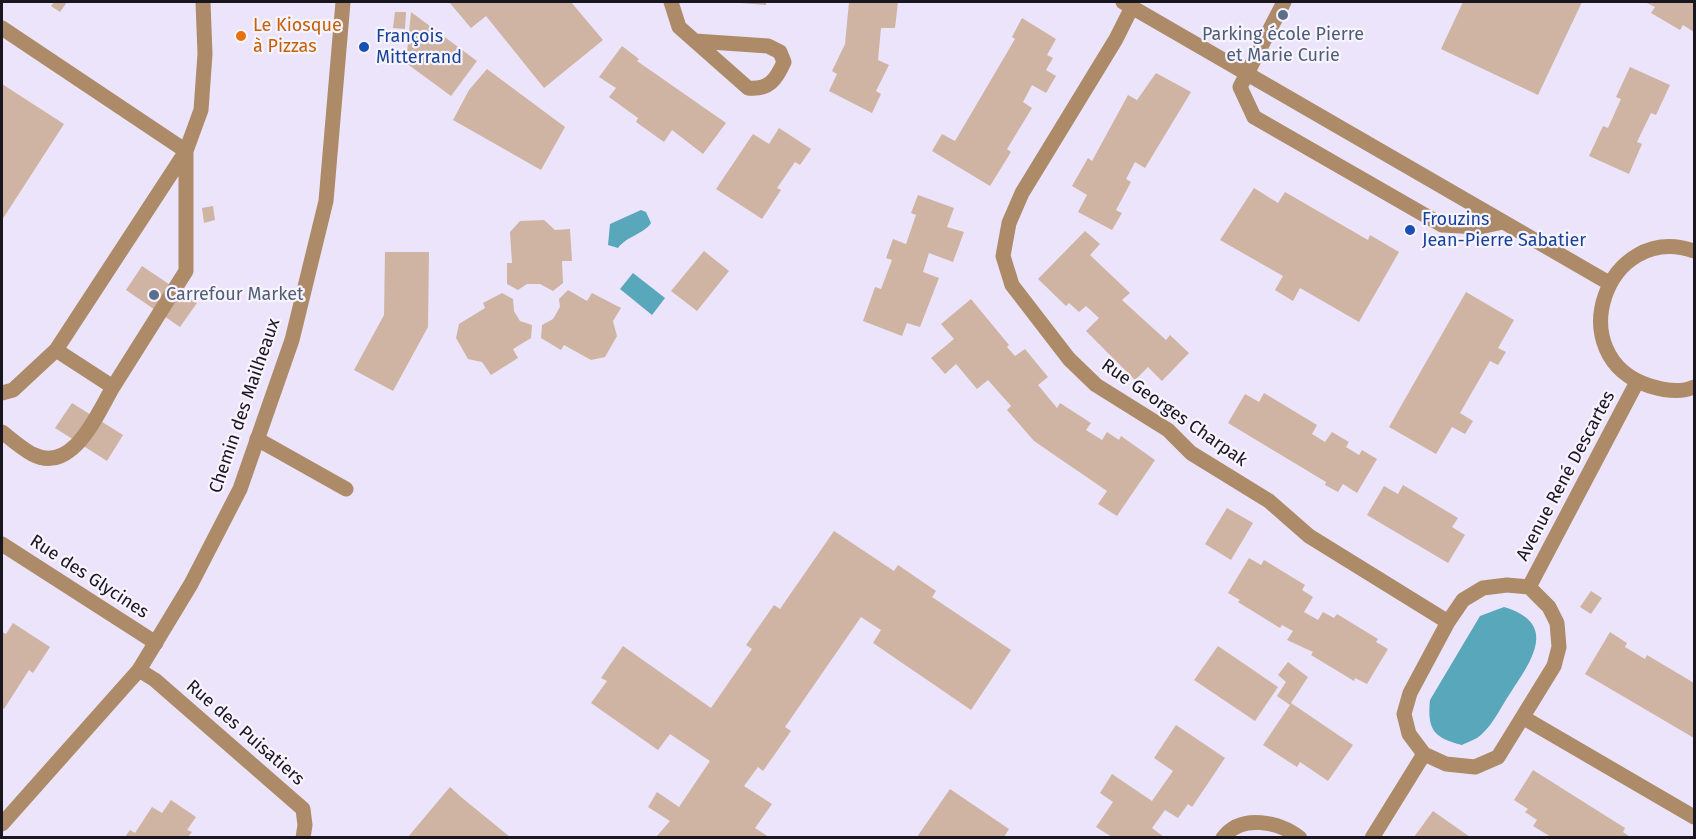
<!DOCTYPE html>
<html>
<head>
<meta charset="utf-8">
<style>
  body { margin:0 }
  #map { position:relative; width:1696px; height:839px; overflow:hidden; background:#ebe4fb; font-family:"Fira Sans",sans-serif }
  canvas { display:block }
  .frame { position:absolute; inset:0; border:3px solid #1a1620; pointer-events:none }
</style>
</head>
<body>
<div id="map">
<canvas width="1696" height="839"></canvas>
<div class="frame"></div>
</div>
<script>
const c = document.querySelector('canvas').getContext('2d');
c.lineJoin = 'round';
function fill(path, color) {
  c.fillStyle = color;
  c.fill(path, 'evenodd');
}
function trace(path, color, width, dash) {
  c.strokeStyle = color;
  c.lineWidth = width;
  c.lineCap = dash ? 'butt' : 'round';
  c.setLineDash(dash || []);
  c.stroke(path);
}
function label(font, color, halo, rows, align = 'center') {
  c.font = font + ' "Fira Sans",sans-serif';
  c.lineWidth = 4.5;
  c.setLineDash([]);
  c.textBaseline = 'middle';
  c.strokeStyle = halo;
  c.fillStyle = color;
  for (const [text, x, y, turn = 0] of rows) {
    c.save();
    c.translate(x, y);
    c.rotate((+turn || 0) * Math.PI / 180);
    c.textAlign = isNaN(turn) ? turn : align;
    if (halo) c.strokeText(text, 0, 0);
    c.fillText(text, 0, 0);
    c.restore();
  }
}
const water = new Path2D(`
  M 641,210 L 646,212 L 651,223 C 644,234 627,236 618,248 L 608,245 L 610,224 Z
  M 633,273 L 665,298 L 652,315 L 620,289 Z
  M 1504,607 C 1558,623 1533,659 1511,692 C 1502,705 1494,723 1482,734 C 1477,739 1468,742 1462,745 C 1434,738 1427,730 1430,700 L 1480,616 Z`);
const building = new Path2D(`
  M 54,2 L 67,2 L 60,12 L 51,6 Z
  M 449,2 L 571,2 L 603,40 L 544,88 L 486,16 L 471,28 Z
  M 740,2 L 766,2 L 766,5 L 740,3 Z
  M 849,2 L 898,2 L 895,28 L 881,28 L 878,60 L 889,65 L 876,91 L 881,94 L 872,113 L 829,91 L 837,74 L 832,71 L 845,44 Z
  M 1463,2 L 1582,2 L 1538,95 L 1441,49 Z
  M 1645,2 L 1694,2 L 1694,32 L 1683,25 L 1680,30 L 1651,13 L 1655,7 Z
  M 395,12 L 406,12 L 405,29 L 393,28 Z
  M 411,12 L 477,61 L 451,96 L 406,63 Z
  M 1022,18 L 1056,39 L 1047,55 L 1053,58 L 1046,70 L 1056,76 L 1046,93 L 1032,85 L 1023,102 L 1032,108 L 1007,149 L 1011,152 L 990,186 L 932,151 L 942,134 L 955,141 L 1015,39 L 1012,37 Z
  M 622,46 L 639,59 L 637,61 L 726,123 L 703,154 L 672,130 L 664,142 L 636,122 L 638,118 L 609,97 L 616,88 L 599,77 Z
  M 1630,67 L 1670,85 L 1656,115 L 1651,113 L 1637,142 L 1642,144 L 1629,174 L 1589,156 L 1603,126 L 1608,128 L 1621,99 L 1616,97 Z
  M 487,69 L 565,127 L 541,170 L 453,120 L 469,90 Z
  M 1156,73 L 1191,92 L 1145,168 L 1135,162 L 1126,179 L 1131,182 L 1116,210 L 1122,213 L 1112,230 L 1078,212 L 1087,195 L 1072,186 L 1088,158 L 1092,161 L 1128,95 L 1137,100 Z
  M 2,84 L 64,124 L 2,220 Z
  M 779,128 L 811,149 L 800,165 L 795,162 L 777,188 L 781,190 L 762,219 L 716,189 L 753,134 L 769,144 Z
  M 1254,188 L 1278,203 L 1285,192 L 1368,240 L 1370,235 L 1399,252 L 1359,322 L 1300,288 L 1293,301 L 1275,290 L 1283,276 L 1220,240 Z
  M 918,195 L 954,208 L 947,227 L 964,232 L 953,262 L 929,253 L 923,272 L 939,278 L 920,327 L 907,323 L 902,336 L 863,321 L 875,287 L 881,289 L 892,260 L 886,258 L 893,239 L 906,244 L 916,215 L 911,213 Z
  M 213,206 L 215,220 L 204,223 L 202,208 Z
  M 544,220 L 555,230 L 570,229 L 572,261 L 562,261 L 563,283 L 553,291 L 540,284 L 527,284 L 518,290 L 507,284 L 507,263 L 512,263 L 510,232 L 520,221 Z
  M 1085,231 L 1100,244 L 1090,255 L 1130,293 L 1122,300 L 1166,340 L 1170,335 L 1189,353 L 1162,381 L 1148,367 L 1135,380 L 1086,331 L 1099,318 L 1086,306 L 1079,312 L 1069,303 L 1066,306 L 1038,279 Z
  M 704,251 L 729,271 L 697,311 L 671,291 Z
  M 385,252 L 429,252 L 428,327 L 393,391 L 354,370 L 384,315 Z
  M 142,266 L 197,303 L 180,327 L 126,290 Z
  M 568,290 L 587,301 L 592,293 L 621,308 L 613,321 L 617,336 L 605,357 L 591,360 L 564,345 L 561,350 L 541,338 L 542,325 L 553,319 L 560,307 L 559,299 Z
  M 1466,292 L 1514,320 L 1498,348 L 1506,352 L 1498,365 L 1490,361 L 1460,413 L 1473,421 L 1465,434 L 1452,427 L 1436,454 L 1389,427 Z
  M 502,293 L 513,299 L 514,311 L 520,321 L 532,325 L 531,338 L 513,349 L 518,358 L 491,375 L 482,362 L 468,359 L 456,338 L 459,324 L 485,308 L 483,303 Z
  M 971,299 L 1009,345 L 1007,347 L 1015,356 L 1025,349 L 1048,377 L 1038,385 L 1057,408 L 1060,403 L 1091,423 L 1086,430 L 1102,440 L 1107,432 L 1119,440 L 1121,436 L 1155,460 L 1117,516 L 1098,504 L 1107,491 L 1034,441 L 1007,410 L 1011,406 L 988,380 L 977,389 L 956,364 L 945,374 L 931,358 L 954,339 L 941,324 Z
  M 1264,393 L 1317,425 L 1312,434 L 1325,442 L 1332,432 L 1349,442 L 1346,447 L 1359,455 L 1362,450 L 1377,459 L 1357,493 L 1343,484 L 1338,492 L 1325,485 L 1326,482 L 1228,423 L 1245,394 L 1259,402 Z
  M 72,403 L 123,435 L 107,461 L 55,428 Z
  M 1403,485 L 1458,518 L 1452,527 L 1465,535 L 1448,563 L 1367,515 L 1384,486 L 1398,494 Z
  M 1227,508 L 1253,523 L 1231,560 L 1205,544 Z
  M 834,531 L 894,571 L 898,565 L 936,591 L 932,597 L 1011,650 L 971,710 L 873,643 L 881,630 L 861,617 L 785,727 L 791,731 L 763,771 L 758,767 L 744,786 L 772,804 L 755,828 L 769,837 L 656,837 L 670,821 L 648,807 L 657,792 L 679,807 L 710,761 L 670,734 L 658,750 L 591,703 L 607,681 L 601,678 L 623,646 L 711,708 L 752,649 L 746,645 L 774,605 L 780,609 Z
  M 1249,558 L 1261,565 L 1264,560 L 1305,585 L 1302,590 L 1313,597 L 1304,612 L 1318,620 L 1323,612 L 1334,618 L 1337,614 L 1378,639 L 1376,642 L 1388,649 L 1367,684 L 1355,678 L 1354,681 L 1311,655 L 1313,652 L 1287,640 L 1293,631 L 1282,625 L 1280,628 L 1238,602 L 1240,600 L 1228,593 Z
  M 1591,591 L 1602,598 L 1591,614 L 1580,607 Z
  M 13,623 L 50,647 L 33,673 L 29,670 L 4,709 L 2,707 L 2,632 L 6,634 Z
  M 1610,632 L 1627,643 L 1625,647 L 1645,659 L 1647,655 L 1694,683 L 1694,738 L 1585,674 Z
  M 1218,646 L 1278,687 L 1255,721 L 1194,680 Z
  M 1288,662 L 1308,677 L 1291,703 L 1353,745 L 1328,781 L 1300,762 L 1297,767 L 1263,745 L 1290,705 L 1277,696 L 1286,682 L 1278,675 Z
  M 1176,725 L 1225,758 L 1192,807 L 1188,804 L 1178,818 L 1165,810 L 1152,828 L 1164,837 L 1112,837 L 1096,827 L 1113,802 L 1100,793 L 1112,774 L 1152,801 L 1173,771 L 1154,758 Z
  M 1533,770 L 1625,828 L 1623,832 L 1630,837 L 1551,837 L 1533,826 L 1537,820 L 1525,812 L 1528,809 L 1514,800 Z
  M 450,787 L 461,797 L 510,837 L 408,837 Z
  M 950,789 L 1009,829 L 1004,837 L 917,837 Z
  M 171,800 L 196,817 L 187,830 L 192,832 L 188,837 L 125,837 L 130,830 L 135,833 L 152,807 L 162,813 Z
  M 1433,811 L 1470,837 L 1414,837 Z`);
const service = new Path2D(`
  M 1284,2 L 1240,87 L 1254,117 L 1442,225 L 1480,227 L 1503,222
  M 2,28 L 186,151 L 186,271 L 113,387 L 56,350
  M 2,393 L 13,390 L 56,350 L 186,151 L 201,110 L 205,54 L 203,2
  M 2,432 C 11,439 21,448 32,454 C 73,475 97,414 113,387
  M 257,439 L 346,489`);
const minor = new Path2D(`
  M 671,2 L 679,27 L 748,88 C 769,90 776,80 784,62 L 780,52 L 768,46 L 695,41
  M 1123,2 L 1609,283
  M 1132,7 L 1116,39 L 1022,193 L 1009,223 L 1003,256 L 1012,285 L 1069,359 L 1096,385 L 1168,430 L 1191,453 L 1269,501 L 1309,536 L 1448,622
  M 1694,251 C 1606,221 1559,357 1650,386 C 1663,390 1681,393 1694,387
  M 2,544 L 156,643
  M 1507,585 L 1529,587 L 1549,607 L 1557,623 L 1559,647 L 1554,666 L 1498,757 L 1475,767 L 1446,764 L 1424,754 L 1409,734 L 1404,714 L 1410,693 L 1448,622 L 1463,600 L 1483,588 Z
  M 1529,587 L 1637,382
  M 139,670 L 155,680 L 303,809 L 305,825 L 303,838
  M 1524,718 L 1694,817
  M 1223,838 C 1241,813 1280,822 1300,838
  M 1372,838 L 1424,754`);
const tertiary = new Path2D(`
  M 2,824 L 139,670 L 191,584 L 240,489 L 292,340 L 326,201 L 343,2`);
const markers = [
  [1283,15,6,"#5c6f8a"],
  [241,36,6,"#e8710a"],
  [364,47,6,"#1a4fb4"],
  [1410,230,6,"#1a4fb4"],
  [154,295,6,"#5c6f8a"]
];
const foodNames = [
  ["Le Kiosque",253,26],
  ["à Pizzas",253,47]
];
const serviceNames = [
  ["Parking école Pierre",1283,35],
  ["et Marie Curie",1283,56],
  ["Carrefour Market",166,295,"left"]
];
const transitNames = [
  ["François",376,37],
  ["Mitterrand",376,58],
  ["Frouzins",1422,220],
  ["Jean-Pierre Sabatier",1422,241]
];
const streetNames = [
  ["Chemin des Mailheaux",245,406,-71],
  ["Rue Georges Charpak",1174,413,35],
  ["Avenue René Descartes",1566,476,-62],
  ["Rue des Glycines",89,577,33],
  ["Rue des Puisatiers",245,733,41]
];
fill(water, '#59a7bb');
fill(building, '#cfb4a3');
trace(service, '#ad8b68', 15);
trace(minor, '#ad8b68', 15);
trace(tertiary, '#ad8b68', 15);
for (const [x, y, r, color] of markers) {
  const dot = new Path2D();
  dot.arc(x, y, r, 0, 2 * Math.PI);
  c.fillStyle = color;
  c.fill(dot);
  trace(dot, '#f7f3ff', 2);
}
label('18px', '#c56008', '#f7f3ff', foodNames, 'left');
label('18px', '#4e5e75', '#f7f3ff', serviceNames);
label('18px', '#164399', '#f7f3ff', transitNames, 'left');
label('18px', '#1a1620', '#f7f3ff', streetNames);
</script>
</body>
</html>
